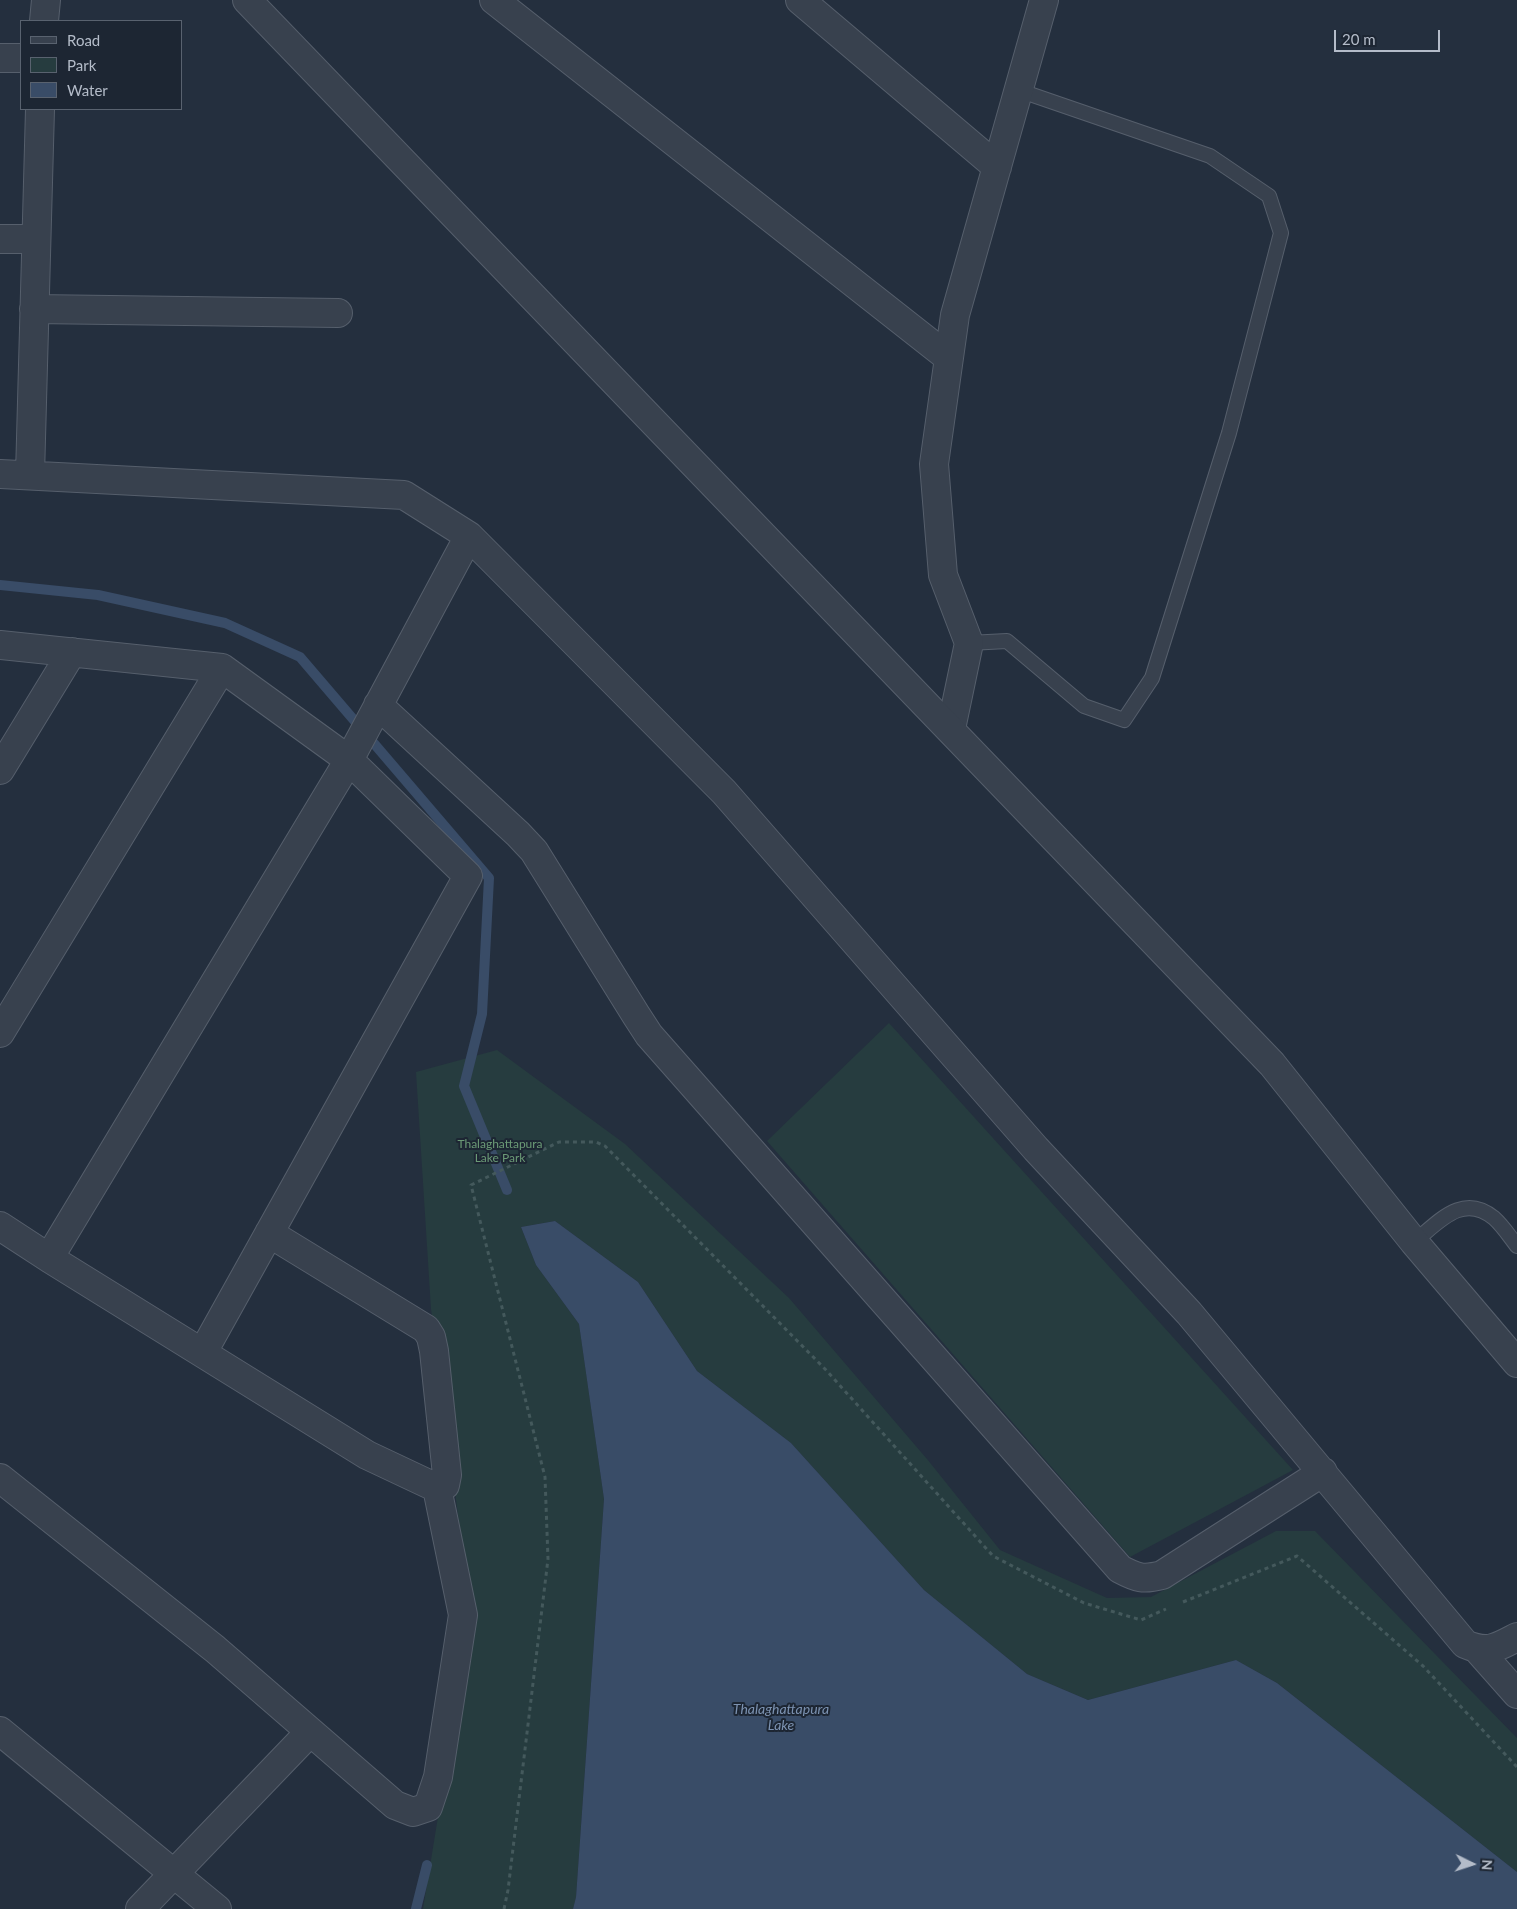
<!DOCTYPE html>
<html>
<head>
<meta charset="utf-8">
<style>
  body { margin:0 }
  #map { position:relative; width:1517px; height:1909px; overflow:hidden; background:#242f3e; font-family:Lato,sans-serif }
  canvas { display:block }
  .legend { position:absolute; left:20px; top:20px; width:162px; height:90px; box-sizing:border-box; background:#1d2633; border:1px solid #59626f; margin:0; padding:6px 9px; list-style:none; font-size:15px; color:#b4bcc9 }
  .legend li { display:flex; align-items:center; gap:10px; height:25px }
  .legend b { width:25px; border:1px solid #59626f }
  .north { position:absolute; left:1447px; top:1839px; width:50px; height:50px; -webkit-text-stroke:4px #1d2633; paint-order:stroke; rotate:94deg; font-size:14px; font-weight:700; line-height:20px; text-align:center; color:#b4bcc9 }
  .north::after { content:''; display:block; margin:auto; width:18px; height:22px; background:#b4bcc9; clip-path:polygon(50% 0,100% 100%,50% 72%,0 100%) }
  .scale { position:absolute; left:1334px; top:30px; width:106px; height:22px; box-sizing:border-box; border:2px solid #b4bcc9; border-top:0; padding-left:6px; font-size:15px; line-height:18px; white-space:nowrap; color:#b4bcc9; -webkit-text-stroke:4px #1d2633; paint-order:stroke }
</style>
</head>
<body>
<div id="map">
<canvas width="1517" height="1909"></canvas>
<ul class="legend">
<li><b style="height:6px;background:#38414e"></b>Road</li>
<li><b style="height:14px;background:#263c3f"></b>Park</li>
<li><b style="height:14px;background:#394c67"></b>Water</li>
</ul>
<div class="north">N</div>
<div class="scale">20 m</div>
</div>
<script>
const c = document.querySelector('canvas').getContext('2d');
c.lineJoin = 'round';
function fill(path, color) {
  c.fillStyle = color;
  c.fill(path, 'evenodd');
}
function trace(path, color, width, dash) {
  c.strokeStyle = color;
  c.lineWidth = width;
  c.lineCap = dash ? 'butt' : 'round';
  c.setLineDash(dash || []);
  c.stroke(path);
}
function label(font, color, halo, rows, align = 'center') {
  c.font = font + ' Lato,sans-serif';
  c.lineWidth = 4;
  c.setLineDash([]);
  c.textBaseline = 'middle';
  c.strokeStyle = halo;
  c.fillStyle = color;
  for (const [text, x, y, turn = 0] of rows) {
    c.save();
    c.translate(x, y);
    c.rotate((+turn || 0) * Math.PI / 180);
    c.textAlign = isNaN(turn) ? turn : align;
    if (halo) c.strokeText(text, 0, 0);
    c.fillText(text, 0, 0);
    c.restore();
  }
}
const green = new Path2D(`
  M 889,1023 L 1293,1470 L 1130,1557 L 767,1141 Z
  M 497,1050 L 625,1144 L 789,1298 L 927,1459 L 1000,1550 L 1107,1598 L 1151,1597 L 1276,1531 L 1315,1531 L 1517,1738 L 1517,1872 L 1277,1683 L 1236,1660 L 1088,1700 L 1027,1674 L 924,1590 L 791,1443 L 697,1371 L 638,1282 L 555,1221 L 521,1227 L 536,1265 L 579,1324 L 604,1499 L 576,1897 L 573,1909 L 423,1909 L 471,1614 L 431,1309 L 416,1072 Z`);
const water = new Path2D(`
  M 555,1221 L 638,1282 L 697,1371 L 791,1443 L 924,1590 L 1027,1674 L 1088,1700 L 1236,1660 L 1277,1683 L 1517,1872 L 1517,1909 L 573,1909 L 576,1897 L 604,1499 L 579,1324 L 536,1265 L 521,1227 Z`);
const stream = new Path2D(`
  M 0,585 L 98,595 L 225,623 L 300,657 L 489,878 L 482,1014 L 464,1086 L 507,1190
  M 416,1909 L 427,1865`);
const path = new Path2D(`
  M 1183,1602 L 1297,1556 L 1423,1666 L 1517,1767
  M 504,1909 L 508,1890 L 548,1559 L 545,1477 L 471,1185 L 559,1142 L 596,1142 L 605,1146 L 826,1370 L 993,1556 L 1084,1603 L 1141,1620 L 1166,1609`);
const service = new Path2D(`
  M 969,643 L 1007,641 L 1084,706 L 1124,720 L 1152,678 L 1229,433 L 1281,233 L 1269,196 L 1210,156 L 1018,90
  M 1414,1242 C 1438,1223 1462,1192 1494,1218 C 1503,1226 1510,1237 1517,1246`);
const minor = new Path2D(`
  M 494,0 L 949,358
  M 800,0 L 997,167
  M 44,21 L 46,0
  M 0,58 L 21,58
  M 0,239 L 36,239
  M 34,309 L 338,313
  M 0,474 L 404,495 L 469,536 L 724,792 L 1036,1149 L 1189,1313 L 1465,1644 C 1488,1654 1496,1648 1517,1637
  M 30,475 L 40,109
  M 0,645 L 222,668 L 349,760 L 468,876 L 203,1352
  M 378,705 L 518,834 L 534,851 L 636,1015 L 649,1035 L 1120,1569 C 1137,1578 1143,1580 1162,1575 L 1323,1472
  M 951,729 L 969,643 L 943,575 L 934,464 L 955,315 L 1044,0
  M 0,770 L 72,652
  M 0,1033 L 222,668
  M 0,1226 L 49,1258
  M 269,1233 L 426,1329 L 431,1337 L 434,1351 L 447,1475 L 445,1485 L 437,1488 L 367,1455 L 49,1258 L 349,760 L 469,536
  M 0,1478 L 215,1649 L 395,1805 L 413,1812 L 428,1807 L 438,1777 L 463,1615 L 437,1488
  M 1478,1650 L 1517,1694
  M 0,1731 L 217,1909
  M 140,1909 L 310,1732`);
const tertiary = new Path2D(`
  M 247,0 L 1272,1064 L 1414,1242 L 1517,1363`);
const parkNames = [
  ["Thalaghattapura",500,1144],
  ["Lake Park",500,1158]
];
const waterNames = [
  ["Thalaghattapura",781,1709],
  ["Lake",781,1725]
];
fill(green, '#263c3f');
fill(water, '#394c67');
trace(stream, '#394c67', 10);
trace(service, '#565f6c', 16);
trace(minor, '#565f6c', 30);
trace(tertiary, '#565f6c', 30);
trace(path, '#44595c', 3, [4, 4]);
trace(service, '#38414e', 14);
trace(minor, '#38414e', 28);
trace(tertiary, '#38414e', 28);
label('12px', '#6b9a76', '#1d2633', parkNames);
label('italic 14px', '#7c92b1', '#1d2633', waterNames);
</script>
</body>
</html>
